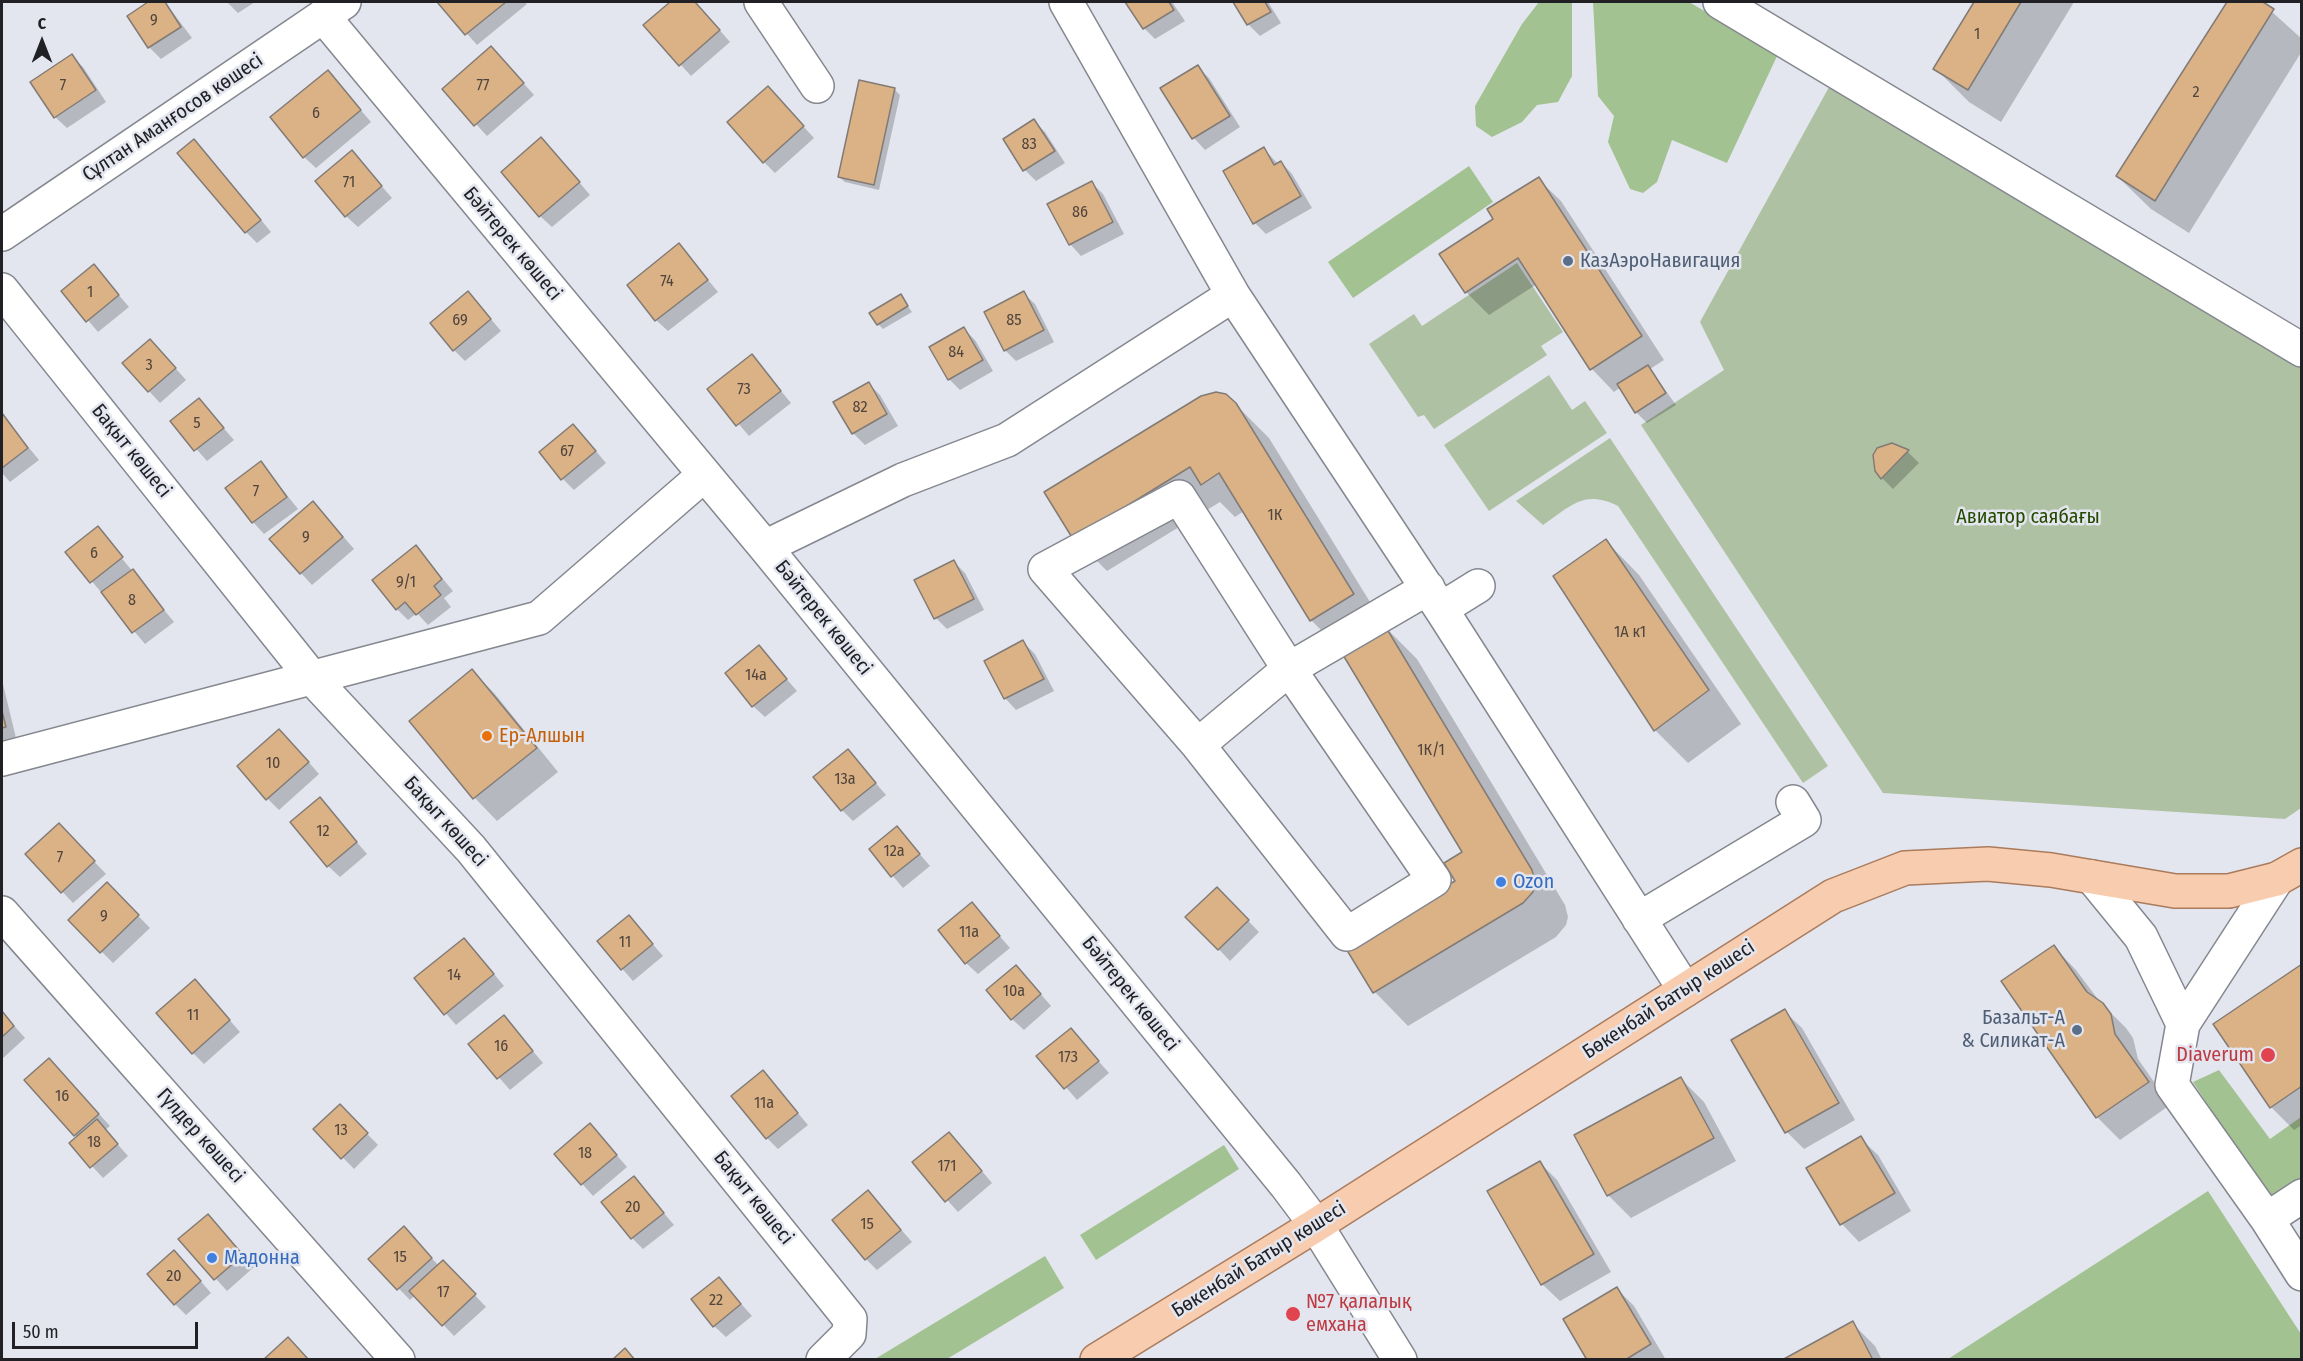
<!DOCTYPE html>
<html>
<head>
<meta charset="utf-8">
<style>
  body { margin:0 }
  #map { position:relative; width:2303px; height:1361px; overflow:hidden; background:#e3e6ef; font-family:"Fira Sans Condensed",sans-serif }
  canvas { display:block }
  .frame { position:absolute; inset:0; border:3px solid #212125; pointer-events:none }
  .north { position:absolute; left:12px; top:12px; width:60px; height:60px; -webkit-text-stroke:4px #e3e6ef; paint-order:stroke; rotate:0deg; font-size:16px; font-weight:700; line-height:24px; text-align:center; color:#212125 }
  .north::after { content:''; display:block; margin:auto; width:21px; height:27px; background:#212125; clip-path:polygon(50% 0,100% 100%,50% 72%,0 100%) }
  .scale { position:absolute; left:12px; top:1322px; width:186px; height:27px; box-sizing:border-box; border:3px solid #212125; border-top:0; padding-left:8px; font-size:18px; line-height:21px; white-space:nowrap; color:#212125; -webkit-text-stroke:4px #e3e6ef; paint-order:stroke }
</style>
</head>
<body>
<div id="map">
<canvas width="2303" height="1361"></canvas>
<div class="frame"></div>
<div class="north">С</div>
<div class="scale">50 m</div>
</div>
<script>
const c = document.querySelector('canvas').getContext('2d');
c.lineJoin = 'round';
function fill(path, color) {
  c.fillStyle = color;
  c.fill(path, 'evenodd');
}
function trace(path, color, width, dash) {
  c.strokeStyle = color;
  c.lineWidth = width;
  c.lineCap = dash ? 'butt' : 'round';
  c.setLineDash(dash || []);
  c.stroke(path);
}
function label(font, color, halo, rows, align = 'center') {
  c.font = font + ' "Fira Sans Condensed",sans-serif';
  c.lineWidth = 5;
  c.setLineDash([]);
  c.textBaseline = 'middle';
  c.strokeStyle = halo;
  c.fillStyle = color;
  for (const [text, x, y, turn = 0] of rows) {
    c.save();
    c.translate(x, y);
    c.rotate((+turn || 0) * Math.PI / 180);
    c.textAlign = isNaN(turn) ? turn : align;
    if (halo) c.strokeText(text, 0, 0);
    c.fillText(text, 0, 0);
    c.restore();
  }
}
const green = new Path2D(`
  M 1834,78 L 2301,364 L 2301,808 L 2285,819 L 1883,793 L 1641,425 L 1724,370 L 1700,322 Z
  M 1517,263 L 1563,332 L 1541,346 L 1547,355 L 1434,429 L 1424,415 L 1418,417 L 1369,344 L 1414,314 L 1422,326 Z
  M 1549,375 L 1572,410 L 1585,401 L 1607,433 L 1489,511 L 1444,445 Z
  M 1610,438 L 1828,766 L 1803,783 L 1618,506 C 1584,489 1571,506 1543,525 L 1516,501 Z`);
const forest = new Path2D(`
  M 1539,2 L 1572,2 L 1572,76 L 1558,102 L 1537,105 L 1522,122 L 1492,137 L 1476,126 L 1475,106 L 1522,24 Z
  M 1593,2 L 1689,2 L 1778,54 L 1727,163 L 1672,140 L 1657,182 L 1643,193 L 1630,189 L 1608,142 L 1614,116 L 1598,96 Z
  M 1469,166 L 1493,202 L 1353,298 L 1328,262 Z
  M 2219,1070 L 2270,1139 L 2301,1117 L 2301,1184 L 2272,1203 L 2193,1082 Z
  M 1224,1145 L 1239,1169 L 1096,1260 L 1080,1235 Z
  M 2208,1191 L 2301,1334 L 2301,1359 L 1948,1359 Z
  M 1045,1256 L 1064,1288 L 947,1359 L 875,1359 Z`);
const shadow = new Path2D(`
  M 151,2 L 165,2 L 192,38 L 161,59 L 149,47 L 129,16 Z
  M 227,2 L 255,2 L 238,13 Z
  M 439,2 L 524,2 L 527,4 L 477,45 Z
  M 673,2 L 695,2 L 730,42 L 691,76 L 645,25 Z
  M 1127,2 L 1172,2 L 1185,21 L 1155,39 L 1144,28 Z
  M 1235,2 L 1268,2 L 1281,23 L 1260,36 L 1248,24 Z
  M 1976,2 L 2074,2 L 2001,122 L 1969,102 L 1935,68 Z
  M 2229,2 L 2261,2 L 2302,39 L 2302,51 L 2189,233 L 2151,209 L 2117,176 Z
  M 72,56 L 83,67 L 106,102 L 67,128 L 55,117 L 32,83 Z
  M 502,59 L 534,95 L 487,136 L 444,89 Z
  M 1197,67 L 1209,78 L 1240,127 L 1205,150 L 1194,138 L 1162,89 Z
  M 328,72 L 371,122 L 316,168 L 304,157 Z
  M 768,88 L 814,138 L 775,173 L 764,162 Z
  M 894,89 L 900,95 L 879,190 L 845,182 L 839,177 Z
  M 1034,121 L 1045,132 L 1065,163 L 1036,181 L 1025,170 Z
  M 1264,149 L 1278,164 L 1281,162 L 1292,174 L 1312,208 L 1266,234 L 1255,223 Z
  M 553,151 L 590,195 L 552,227 L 540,216 Z
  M 205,152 L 271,232 L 257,243 L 246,232 Z
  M 352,152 L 392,198 L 358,227 L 346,216 Z
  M 1538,179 L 1561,201 L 1664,360 L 1650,369 L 1676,405 L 1647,423 L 1636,412 L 1621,387 L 1614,392 L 1592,369 L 1537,284 L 1489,315 L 1466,292 Z
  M 1092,183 L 1103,194 L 1124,234 L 1081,256 L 1070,244 Z
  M 679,245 L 718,292 L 668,331 L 656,320 Z
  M 94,266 L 129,307 L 98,332 L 63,291 Z
  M 1023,293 L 1035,304 L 1054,342 L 1016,361 L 1005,350 Z
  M 900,296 L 912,312 L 883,329 L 878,324 Z
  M 479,305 L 501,331 L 465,361 L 454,350 Z
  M 964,329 L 975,340 L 993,371 L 960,390 L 949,379 Z
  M 161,352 L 186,380 L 160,403 L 149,391 Z
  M 752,356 L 791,403 L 749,436 L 709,389 Z
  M 869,384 L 880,395 L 898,426 L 865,445 L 853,433 L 835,402 Z
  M 199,400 L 234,440 L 207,461 L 172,421 Z
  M 1235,404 L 1269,438 L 1386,628 L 1417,659 L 1565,905 L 1568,917 L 1566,925 L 1556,937 L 1408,1026 L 1375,992 L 1347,947 L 1457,881 L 1465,853 L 1344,653 L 1311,620 L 1244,511 L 1235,517 L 1220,502 L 1107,571 L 1074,538 Z
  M 2,415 L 39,460 L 10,482 L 2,473 Z
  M 584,437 L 606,463 L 574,490 L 563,479 Z
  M 1892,444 L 1908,452 L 1919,463 L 1893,489 L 1882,478 L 1874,462 Z
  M 261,463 L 298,509 L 264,534 L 253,522 Z
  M 324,514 L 354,549 L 312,585 L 301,573 Z
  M 97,528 L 174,622 L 145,644 L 67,552 Z
  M 1606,541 L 1639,575 L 1741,724 L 1688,763 L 1655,730 Z
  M 416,547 L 453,591 L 444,598 L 451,607 L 428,625 L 417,613 L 408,620 L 397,609 Z
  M 954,562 L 965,573 L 984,610 L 947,629 L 936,618 Z
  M 1023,642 L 1035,654 L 1054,691 L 1016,710 L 1005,698 Z
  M 759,647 L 797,691 L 765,717 L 753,706 Z
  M 472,671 L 495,694 L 558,772 L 497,821 L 475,798 L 411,721 Z
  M 2,680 L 16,738 L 2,742 Z
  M 291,742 L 319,774 L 279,810 L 268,799 Z
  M 848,751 L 886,795 L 853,821 L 842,810 Z
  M 320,799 L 367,854 L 340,877 L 328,866 Z
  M 897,828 L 930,866 L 903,888 L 871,850 Z
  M 70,836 L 106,874 L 73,903 L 27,854 Z
  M 107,884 L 150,928 L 113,963 L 70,920 Z
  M 1217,889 L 1259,932 L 1230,961 L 1188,917 Z
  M 972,904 L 1010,948 L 978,974 L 966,963 Z
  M 629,917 L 663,956 L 633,981 L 599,942 Z
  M 2054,947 L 2076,970 L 2100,1002 L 2126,1028 L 2133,1038 L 2138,1059 L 2170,1105 L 2120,1140 L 2097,1117 L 2003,982 Z
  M 475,951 L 504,986 L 456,1025 L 416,979 Z
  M 2302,966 L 2302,1125 L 2294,1130 L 2271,1107 Z
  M 1027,978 L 1051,1006 L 1024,1030 L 1012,1019 Z
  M 206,993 L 240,1032 L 204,1064 L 193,1053 Z
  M 1784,1011 L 1802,1028 L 1855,1120 L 1804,1149 L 1787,1132 L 1733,1040 Z
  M 2,1012 L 25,1038 L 2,1059 Z
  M 504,1017 L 543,1063 L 510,1090 L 470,1044 Z
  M 1071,1030 L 1109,1073 L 1077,1100 L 1039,1056 Z
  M 60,1071 L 110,1126 L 105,1130 L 128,1156 L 103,1178 L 71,1143 L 77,1137 L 26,1080 Z
  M 763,1072 L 808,1125 L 778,1149 L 767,1138 Z
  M 1681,1079 L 1704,1102 L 1736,1161 L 1631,1218 L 1608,1195 Z
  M 340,1106 L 378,1145 L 354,1169 L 315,1129 Z
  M 601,1137 L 627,1167 L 593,1196 L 556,1154 Z
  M 1860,1138 L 1878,1155 L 1911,1211 L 1859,1242 L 1842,1224 L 1808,1169 Z
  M 960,1145 L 992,1183 L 958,1212 L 914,1163 Z
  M 1540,1163 L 1557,1180 L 1611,1272 L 1560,1301 L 1542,1284 Z
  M 634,1178 L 674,1225 L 643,1249 L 632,1238 Z
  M 868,1192 L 912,1242 L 877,1270 L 866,1259 Z
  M 219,1227 L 254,1267 L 227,1291 L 181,1240 Z
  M 415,1240 L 439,1266 L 454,1273 L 486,1307 L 454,1336 L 415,1295 L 410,1300 L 370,1259 Z
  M 185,1263 L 211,1293 L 186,1315 L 175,1304 Z
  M 719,1279 L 752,1316 L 726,1337 L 714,1326 Z
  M 1617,1289 L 1634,1306 L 1666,1360 L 1589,1360 Z
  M 1852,1323 L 1875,1346 L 1882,1360 L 1786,1360 Z`);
const building = new Path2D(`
  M 148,2 L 165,2 L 181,27 L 148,48 L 127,16 Z
  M 437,2 L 506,2 L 465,35 Z
  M 670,2 L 695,2 L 720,30 L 679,66 L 643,25 Z
  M 1125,2 L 1169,2 L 1174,10 L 1143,29 Z
  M 1233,2 L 1265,2 L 1271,12 L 1247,25 Z
  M 1974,2 L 2021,2 L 1968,90 L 1933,69 Z
  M 2227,2 L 2263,2 L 2274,9 L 2155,201 L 2116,176 Z
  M 491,46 L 524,83 L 474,126 L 442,89 Z
  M 72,54 L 96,90 L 54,118 L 30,82 Z
  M 1198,65 L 1230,116 L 1192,139 L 1160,88 Z
  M 328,70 L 361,110 L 303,158 L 270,117 Z
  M 859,80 L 895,88 L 874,185 L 838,177 Z
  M 768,86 L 804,126 L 763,163 L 727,122 Z
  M 1034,119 L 1055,151 L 1023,171 L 1003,139 Z
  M 541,137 L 580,182 L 539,217 L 501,172 Z
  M 194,139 L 261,220 L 245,233 L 177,153 Z
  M 1264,147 L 1274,165 L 1281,161 L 1301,196 L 1253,224 L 1223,171 Z
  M 352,150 L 382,186 L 345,217 L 315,181 Z
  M 1539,177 L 1642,336 L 1590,370 L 1518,258 L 1465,293 L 1439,254 L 1493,219 L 1487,209 Z
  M 1092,181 L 1113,222 L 1069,245 L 1047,204 Z
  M 679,243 L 708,280 L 655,321 L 627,285 Z
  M 94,264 L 119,295 L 86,322 L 61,291 Z
  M 468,291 L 491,319 L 453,351 L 430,323 Z
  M 1024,291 L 1044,330 L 1004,351 L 984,312 Z
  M 901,294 L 908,306 L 877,325 L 869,313 Z
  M 964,327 L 983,360 L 948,380 L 929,347 Z
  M 150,339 L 176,368 L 148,392 L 122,363 Z
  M 752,354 L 781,391 L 736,426 L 707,389 Z
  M 1648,365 L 1666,393 L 1635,413 L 1617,384 Z
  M 869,382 L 887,414 L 852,434 L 833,402 Z
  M 1216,392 L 1226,394 L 1236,403 L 1354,594 L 1310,621 L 1219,473 L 1201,485 L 1190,467 L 1073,539 L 1044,492 L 1201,396 Z
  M 199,398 L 224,428 L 194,451 L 170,421 Z
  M 2,413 L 28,448 L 2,468 Z
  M 573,424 L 596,451 L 561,480 L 539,452 Z
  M 1892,443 L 1909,450 L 1881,479 L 1875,471 L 1873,455 L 1877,448 Z
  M 261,461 L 287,497 L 252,523 L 225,488 Z
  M 313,501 L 343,537 L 300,574 L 269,539 Z
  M 98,526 L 123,557 L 90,583 L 65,552 Z
  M 1606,539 L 1709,690 L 1654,731 L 1553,576 Z
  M 416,545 L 442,579 L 434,586 L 441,595 L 416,615 L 405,602 L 396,610 L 372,580 Z
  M 954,560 L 974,599 L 934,619 L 914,580 Z
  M 133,569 L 164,610 L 132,633 L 101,592 Z
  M 1384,624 L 1532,870 L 1535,882 L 1533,892 L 1523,903 L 1373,993 L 1345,947 L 1455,881 L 1444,863 L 1462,852 L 1340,650 Z
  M 1023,640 L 1044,679 L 1004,699 L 984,661 Z
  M 759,645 L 787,679 L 752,707 L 725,673 Z
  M 472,669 L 537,748 L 473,799 L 409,721 Z
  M 2,711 L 6,727 L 2,728 Z
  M 279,729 L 309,762 L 266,800 L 237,766 Z
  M 848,749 L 876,783 L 841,811 L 813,777 Z
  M 320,797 L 357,842 L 327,867 L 290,822 Z
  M 59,823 L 95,861 L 61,893 L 25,854 Z
  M 897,826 L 920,854 L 891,877 L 869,849 Z
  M 107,882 L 139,915 L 100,953 L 68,920 Z
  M 1217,887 L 1249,920 L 1218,950 L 1185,917 Z
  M 972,902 L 1000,936 L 965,964 L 938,930 Z
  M 629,915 L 653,944 L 621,970 L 597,941 Z
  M 464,938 L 494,974 L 444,1015 L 414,978 Z
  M 2054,945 L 2087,992 L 2103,1003 L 2111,1014 L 2115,1034 L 2149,1082 L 2096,1118 L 2001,981 Z
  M 2302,964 L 2302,1086 L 2270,1108 L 2213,1024 Z
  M 1016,965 L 1041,994 L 1011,1020 L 986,990 Z
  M 195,979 L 230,1020 L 192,1054 L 156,1013 Z
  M 1785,1009 L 1839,1103 L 1785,1133 L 1731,1040 Z
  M 2,1011 L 14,1026 L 2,1037 Z
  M 504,1015 L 533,1051 L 497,1079 L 468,1044 Z
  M 1071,1028 L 1099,1061 L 1064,1089 L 1036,1056 Z
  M 49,1058 L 99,1114 L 74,1136 L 24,1080 Z
  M 763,1070 L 798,1113 L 766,1139 L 731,1096 Z
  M 1681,1077 L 1714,1138 L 1607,1196 L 1574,1135 Z
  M 340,1104 L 368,1133 L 341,1159 L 313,1129 Z
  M 97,1119 L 118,1144 L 90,1168 L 69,1143 Z
  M 590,1123 L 617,1155 L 581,1185 L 554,1154 Z
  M 949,1132 L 982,1171 L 945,1202 L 912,1162 Z
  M 1861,1136 L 1895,1193 L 1840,1225 L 1806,1168 Z
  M 1540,1161 L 1594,1254 L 1541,1285 L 1487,1191 Z
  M 634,1176 L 664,1213 L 631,1239 L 601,1202 Z
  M 868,1190 L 901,1230 L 865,1260 L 832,1220 Z
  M 208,1214 L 243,1255 L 214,1280 L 178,1239 Z
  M 404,1226 L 432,1258 L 397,1290 L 368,1259 Z
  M 174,1250 L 201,1281 L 174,1305 L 147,1274 Z
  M 443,1260 L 476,1294 L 442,1326 L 409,1291 Z
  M 719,1277 L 741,1304 L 713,1327 L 691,1299 Z
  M 1617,1287 L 1651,1344 L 1625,1360 L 1587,1360 L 1563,1319 Z
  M 1853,1321 L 1873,1360 L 1782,1360 Z
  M 288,1337 L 309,1360 L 263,1360 Z
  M 625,1348 L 635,1360 L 612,1360 Z`);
const minor = new Path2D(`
  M 761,2 L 817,86
  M 1066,2 L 1233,295 L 1441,609 L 1685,990
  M 1720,2 L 2302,350
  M 323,16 L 765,547 L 1286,1185 L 1316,1225 L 1400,1360
  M 2,234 L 344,2
  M 2,290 L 313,679 L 471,849 L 850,1319 L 849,1334 L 823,1360
  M 765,547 L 903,480 L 1007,440 L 1233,295
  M 1441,609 L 1478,586
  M 1198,745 L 1045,569 L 1179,497 L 1289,669 L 1434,880 L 1347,934 L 1198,745 L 1289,669 L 1428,588
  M 2,759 L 539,618 L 704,475
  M 2092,877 L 2141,937 L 2183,1024 L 2277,879
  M 2,913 L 398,1360
  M 1639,919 L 1804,820 L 1793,802
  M 2183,1024 L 2172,1085 L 2267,1219 L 2302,1274
  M 2267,1219 L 2302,1196`);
const major = new Path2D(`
  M 1097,1360 L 1316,1225 L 1833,896 L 1905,868 L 1988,864 L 2051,870 L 2175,891 L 2229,891 L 2277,879 L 2302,865`);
const markers = [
  [1568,261,6,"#5c6f8a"],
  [487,736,6,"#e8710a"],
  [1501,882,6,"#3f7fe0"],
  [2077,1030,6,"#5c6f8a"],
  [2268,1055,8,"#e0444e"],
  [212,1258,6,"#3f7fe0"],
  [1293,1314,8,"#e0444e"]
];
const numberNames = [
  ["9",154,21],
  ["1",1977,35],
  ["7",63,86],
  ["77",483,86],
  ["2",2196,93],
  ["6",316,114],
  ["83",1029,145],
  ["71",349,183],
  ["86",1080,213],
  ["74",667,282],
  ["1",90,293],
  ["69",460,321],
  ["85",1014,321],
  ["84",956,353],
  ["3",149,366],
  ["73",744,390],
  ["82",860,408],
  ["5",197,424],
  ["67",567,452],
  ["7",256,492],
  ["1К",1275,516],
  ["9",306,538],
  ["6",94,554],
  ["9/1",406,583],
  ["8",132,601],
  ["1А к1",1630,633],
  ["14а",756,676],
  ["1К/1",1431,751],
  ["10",273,764],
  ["13а",845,780],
  ["12",323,832],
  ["12а",894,852],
  ["7",60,858],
  ["9",104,917],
  ["11а",969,933],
  ["11",625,943],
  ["14",454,976],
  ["10а",1014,992],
  ["11",193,1016],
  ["16",501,1047],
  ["173",1068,1058],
  ["16",62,1097],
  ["11а",764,1104],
  ["13",341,1131],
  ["18",94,1143],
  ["18",585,1154],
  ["171",947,1167],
  ["20",633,1208],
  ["15",867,1225],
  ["15",400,1258],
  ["20",174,1277],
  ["17",443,1293],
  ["22",716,1301]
];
const streetNames = [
  ["Сұлтан Аманғосов көшесі",173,118,-34],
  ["Бәйтерек көшесі",512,244,50],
  ["Бақыт көшесі",131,451,51],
  ["Бәйтерек көшесі",823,618,51],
  ["Бақыт көшесі",445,822,48],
  ["Бәйтерек көшесі",1130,994,51],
  ["Бөкенбай Батыр көшесі",1669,1000,-33],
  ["Гүлдер көшесі",200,1136,48],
  ["Бақыт көшесі",753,1198,51],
  ["Бөкенбай Батыр көшесі",1259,1260,-32]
];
const serviceNames = [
  ["КазАэроНавигация",1580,261],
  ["Базальт-А",2065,1018,"right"],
  ["& Силикат-А",2065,1041,"right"]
];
const parkNames = [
  ["Авиатор саябағы",2028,517]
];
const foodNames = [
  ["Ер-Алшын",499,736]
];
const shopNames = [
  ["Ozon",1513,882],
  ["Мадонна",224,1258]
];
const healthNames = [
  ["Diaverum",2254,1055],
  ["№7 қалалық",1306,1302,"left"],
  ["емхана",1306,1325,"left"]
];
fill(green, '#aec1a3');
fill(forest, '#a3c291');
fill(shadow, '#0003');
fill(building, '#dbb186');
trace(building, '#827b75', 1.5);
trace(minor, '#85878f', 36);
trace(major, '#aa7b5c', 36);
trace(minor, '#fff', 33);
trace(major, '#f8cdaf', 33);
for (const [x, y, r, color] of markers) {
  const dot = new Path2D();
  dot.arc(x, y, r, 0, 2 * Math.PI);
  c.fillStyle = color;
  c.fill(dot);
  trace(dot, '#e3e6ef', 2);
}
label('16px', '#50453d', null, numberNames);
label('20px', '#212125', '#e3e6ef', streetNames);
label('20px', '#4e5e75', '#e3e6ef', serviceNames, 'left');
label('20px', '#264a00', '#e3e6ef', parkNames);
label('20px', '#c56008', '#e3e6ef', foodNames, 'left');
label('20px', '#366cbe', '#e3e6ef', shopNames, 'left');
label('20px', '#be3a42', '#e3e6ef', healthNames, 'right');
</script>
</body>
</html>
